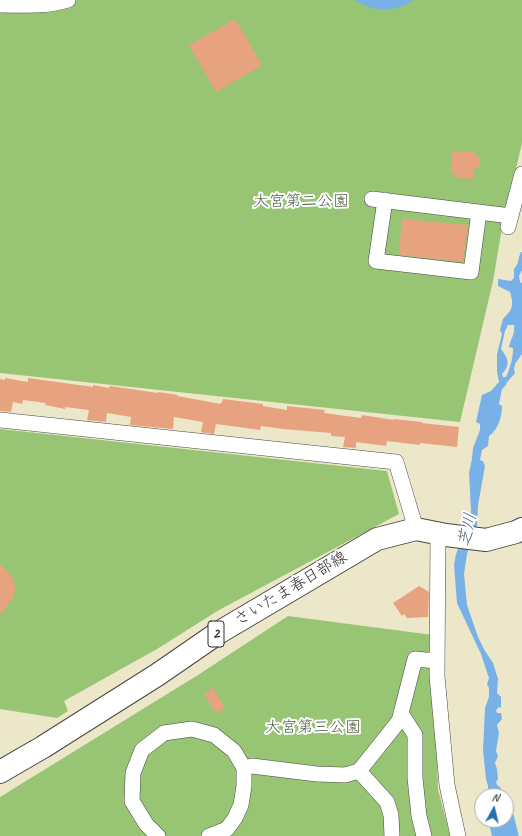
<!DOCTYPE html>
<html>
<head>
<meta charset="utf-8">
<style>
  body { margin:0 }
  #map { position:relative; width:522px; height:836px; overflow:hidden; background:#ede7c9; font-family:Caveat,sans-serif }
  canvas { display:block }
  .north { position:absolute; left:474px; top:788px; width:40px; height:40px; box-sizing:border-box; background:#fff; border:1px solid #aaa; border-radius:50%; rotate:8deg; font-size:11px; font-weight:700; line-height:16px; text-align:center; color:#2b2b2b }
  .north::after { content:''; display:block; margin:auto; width:14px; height:18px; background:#1f6fb2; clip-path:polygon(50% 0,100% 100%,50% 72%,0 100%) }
</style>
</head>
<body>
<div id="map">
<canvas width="522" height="836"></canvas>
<div class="north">N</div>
</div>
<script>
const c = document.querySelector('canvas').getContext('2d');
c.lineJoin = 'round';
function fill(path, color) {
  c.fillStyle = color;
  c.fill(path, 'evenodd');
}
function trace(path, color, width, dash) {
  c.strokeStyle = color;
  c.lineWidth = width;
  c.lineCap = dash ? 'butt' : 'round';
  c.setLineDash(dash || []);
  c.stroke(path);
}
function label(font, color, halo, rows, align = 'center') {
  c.font = font + ' Caveat,"Klee One",sans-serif';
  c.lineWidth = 4;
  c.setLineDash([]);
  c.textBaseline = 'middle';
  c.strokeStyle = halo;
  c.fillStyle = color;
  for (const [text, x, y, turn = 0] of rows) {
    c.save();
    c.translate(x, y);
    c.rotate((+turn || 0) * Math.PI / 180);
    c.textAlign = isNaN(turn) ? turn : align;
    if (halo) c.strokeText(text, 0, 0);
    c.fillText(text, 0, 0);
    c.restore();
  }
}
const green = new Path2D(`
  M 0,0 L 522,0 L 522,143 L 502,228 L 493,281 L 460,422 L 0,373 Z
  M 0,429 L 387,471 L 399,514 L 219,610 L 157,649 L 64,701 L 68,711 L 57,718 L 0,709 Z
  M 288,616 L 433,635 L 438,789 L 450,836 L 0,836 L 0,797 L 198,675 Z`);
const water = new Path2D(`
  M 355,0 L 413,0 C 396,13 373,12 355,0 Z
  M 521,252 L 522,252 L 522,270 L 519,276 L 520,282 L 522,283 L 522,354 L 515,364 L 514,369 L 515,373 C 513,376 511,377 509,380 C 505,384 507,385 502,389 L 499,404 L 502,406 C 502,417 498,430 489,436 L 488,446 L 482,450 L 480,460 L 483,461 L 485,466 L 478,505 L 477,525 L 467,554 L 464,574 L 467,605 L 478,637 L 485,651 L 493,663 L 498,679 L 497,693 L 501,697 L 501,708 L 499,707 L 496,710 L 497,713 L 501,713 L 502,719 L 497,725 L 499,733 L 496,751 L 498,756 L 495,763 L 497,769 L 498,779 L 496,782 L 497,785 L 501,788 L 501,792 L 500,796 L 489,796 L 488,786 L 486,779 L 483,750 L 485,708 L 489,697 L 489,688 L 487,684 L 489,678 L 481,654 L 457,603 L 454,565 L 456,554 L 470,521 L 471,510 L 469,473 L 472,459 L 473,448 L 480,430 L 480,424 L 476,422 L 482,395 L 491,391 L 499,382 L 497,371 L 497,354 L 502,334 L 500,330 L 503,319 L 510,311 L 512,306 L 512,300 L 510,292 L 498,286 L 498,279 L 511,281 L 514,278 L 514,269 C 520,262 517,260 521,252 ZM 508,325 L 514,325 C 515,336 511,337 509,347 L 513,348 C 513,359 510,368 506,377 L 503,377 L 502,374 C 511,365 508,358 501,349 L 505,331 Z
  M 488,820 L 498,820 L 500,824 L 505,825 L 506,836 L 492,836 Z`);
const river = new Path2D(`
  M 502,820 L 506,836`);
const building = new Path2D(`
  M 235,19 L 262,65 L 216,92 L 189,45 Z
  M 452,152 L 475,152 L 474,156 L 480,157 L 480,168 L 474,168 L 473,179 L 455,178 L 455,174 L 451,173 Z
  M 402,219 L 468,225 L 463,262 L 399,255 Z
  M 5,378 L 28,382 L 28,378 L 93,387 L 93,385 L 109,388 L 110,386 L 158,393 L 158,392 L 178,395 L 177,396 L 221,404 L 221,402 L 222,402 L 223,399 L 263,404 L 263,406 L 287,410 L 287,406 L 325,410 L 324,413 L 361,418 L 362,415 L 394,420 L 394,419 L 422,422 L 422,423 L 459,427 L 457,447 L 420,443 L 420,445 L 387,441 L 386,446 L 356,442 L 356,448 L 343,447 L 345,437 L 331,436 L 331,433 L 283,429 L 261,426 L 260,430 L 216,424 L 214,434 L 201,432 L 203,422 L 174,417 L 173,429 L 130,425 L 131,417 L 107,413 L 106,422 L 87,420 L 89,410 L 65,407 L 65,409 L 45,405 L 46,403 L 23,400 L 22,404 L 13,402 L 11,412 L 0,411 L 0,379 L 5,380 Z
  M 0,564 L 10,574 L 14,581 L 15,590 L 13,598 L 0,615 Z
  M 419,586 L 429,592 L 428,617 L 407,618 L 404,614 L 402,616 L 393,603 Z
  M 213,688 L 225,708 L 216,713 L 204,694 Z`);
const street = new Path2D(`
  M 0,5 C 23,5 46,7 68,0
  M 372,199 L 511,216
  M 385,200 L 376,261 L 471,272 L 479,212
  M 508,227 L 522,174
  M 0,420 L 396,462 L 416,529
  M 438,533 L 437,676 L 447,785 L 458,836
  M 401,713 L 415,735 L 415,778 L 419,816 L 424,836
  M 244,768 L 252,766 L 317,774 L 345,775 L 359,771 L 399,721 L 415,659 L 437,661
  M 359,771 L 387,802 L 391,815 L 392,836
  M 158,836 L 146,824 L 132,801 L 133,773 L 142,750 L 164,733 L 192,729 L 214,735 L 234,751 L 244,768 L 244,786 L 241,805 L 235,818 L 227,829 L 209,836`);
const primary = new Path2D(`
  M 0,772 L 43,747 L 157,675 L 218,633 L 377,539 L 416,529 L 446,535 L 486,540 L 516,532 L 522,529`);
const shields = [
  [216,634,16]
];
const shieldNames = [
  ["2",216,634]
];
const parkNames = [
  ["大宮第二公園",301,202],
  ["大宮第三公園",313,728]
];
const streetNames = [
  ["さいたま春日部線",291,589,-31]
];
const waterNames = [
  ["芝川",468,530,-77]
];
fill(green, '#97c573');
fill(water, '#78b0e8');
trace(river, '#78b0e8', 25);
fill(building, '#e7a27f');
trace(street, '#484743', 16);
trace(primary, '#484743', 24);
trace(street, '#fff', 15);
trace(primary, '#fff', 22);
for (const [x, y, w] of shields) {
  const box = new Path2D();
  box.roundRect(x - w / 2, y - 13, w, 26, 3);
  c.fillStyle = '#fff';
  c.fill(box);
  trace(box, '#2b2b2b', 1);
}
label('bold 15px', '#2b2b2b', null, shieldNames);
label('16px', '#516144', '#fff', parkNames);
label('16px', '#2b2b2b', '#fff', streetNames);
label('italic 17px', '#4a6077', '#fff', waterNames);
</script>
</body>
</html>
